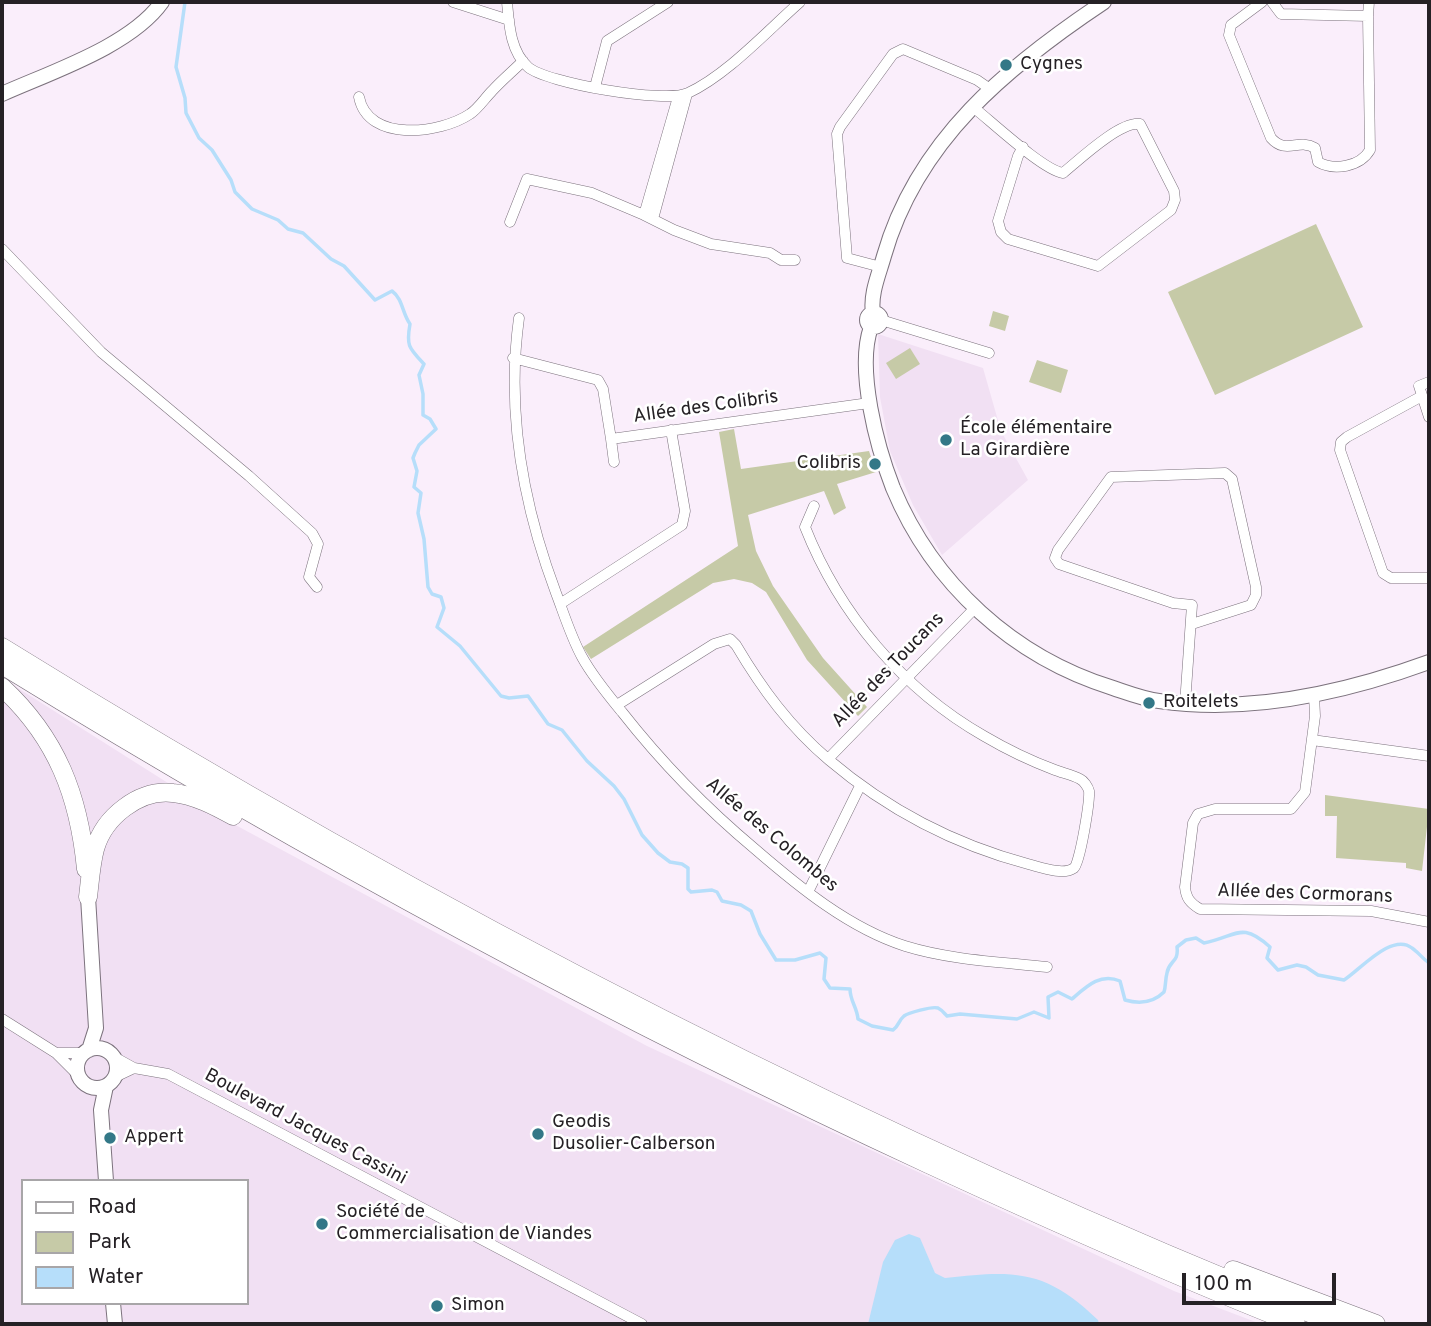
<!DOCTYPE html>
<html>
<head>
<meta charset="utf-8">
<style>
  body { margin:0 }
  #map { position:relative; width:1431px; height:1326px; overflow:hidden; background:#faeefb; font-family:Overpass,sans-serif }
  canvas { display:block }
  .frame { position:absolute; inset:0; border:4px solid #252125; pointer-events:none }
  .legend { position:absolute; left:21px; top:1179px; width:228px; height:126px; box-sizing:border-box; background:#fff; border:2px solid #a8a6a8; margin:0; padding:9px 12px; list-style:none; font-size:21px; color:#252125 }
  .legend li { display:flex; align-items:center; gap:14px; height:35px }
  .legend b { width:35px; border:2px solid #a8a6a8 }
  .scale { position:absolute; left:1182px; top:1273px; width:154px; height:32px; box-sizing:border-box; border:4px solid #252125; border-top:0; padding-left:9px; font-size:21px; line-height:24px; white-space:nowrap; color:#252125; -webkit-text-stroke:5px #fff; paint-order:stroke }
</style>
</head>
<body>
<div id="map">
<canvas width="1431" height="1326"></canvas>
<div class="frame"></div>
<ul class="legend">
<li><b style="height:9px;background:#fff"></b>Road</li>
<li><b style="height:19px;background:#c6caa7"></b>Park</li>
<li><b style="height:19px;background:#b6defa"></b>Water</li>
</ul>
<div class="scale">100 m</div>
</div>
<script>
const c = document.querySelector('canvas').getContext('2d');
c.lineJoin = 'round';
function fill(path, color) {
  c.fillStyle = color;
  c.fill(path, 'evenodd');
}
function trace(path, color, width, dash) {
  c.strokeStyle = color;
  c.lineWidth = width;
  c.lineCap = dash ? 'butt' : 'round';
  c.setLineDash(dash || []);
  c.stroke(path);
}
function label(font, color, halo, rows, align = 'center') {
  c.font = font + ' Overpass,sans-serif';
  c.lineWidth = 5;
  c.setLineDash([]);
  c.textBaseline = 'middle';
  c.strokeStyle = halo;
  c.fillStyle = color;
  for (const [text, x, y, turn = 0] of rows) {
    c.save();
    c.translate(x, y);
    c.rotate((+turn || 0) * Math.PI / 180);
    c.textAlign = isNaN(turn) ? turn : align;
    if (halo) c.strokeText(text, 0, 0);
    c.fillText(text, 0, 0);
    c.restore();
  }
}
const built = new Path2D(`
  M 878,334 L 983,368 L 1001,431 L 1028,480 L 942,555 L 913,505 L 890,451 L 880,397 Z
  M 2,678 L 228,821 L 647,1046 L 1174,1291 L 1261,1324 L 2,1324 ZM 23,1181 L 247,1181 L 247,1303 L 23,1303 Z`);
const green = new Path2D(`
  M 1316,224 L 1363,327 L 1215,395 L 1168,292 Z
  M 993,311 L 1009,316 L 1005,331 L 989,326 Z
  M 910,348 L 920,364 L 896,379 L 886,363 Z
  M 1037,360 L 1068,370 L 1061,393 L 1029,382 Z
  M 734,429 L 741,469 L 869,451 L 876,472 L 837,484 L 846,508 L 834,515 L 824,491 L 748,515 L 756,551 L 773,586 L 823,658 L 867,707 L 858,716 L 807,660 L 766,592 L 752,583 L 734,579 L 713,583 L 591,659 L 583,647 L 738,546 L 719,432 Z
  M 1325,795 L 1429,809 L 1422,871 L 1406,868 L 1406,863 L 1336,858 L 1337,816 L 1325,816 Z`);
const water = new Path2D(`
  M 909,1234 L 920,1238 L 935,1273 L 945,1278 C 1014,1270 1046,1269 1098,1320 L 1099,1324 L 868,1324 L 883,1262 L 895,1240 Z`);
const stream = new Path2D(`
  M 185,2 L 176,67 L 185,98 L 186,113 L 199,138 L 212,150 L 231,180 L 235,192 L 252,209 L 278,220 L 288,229 L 303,233 L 331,259 L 344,266 L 375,300 L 392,291 C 403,299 402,313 410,324 C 406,346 409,348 424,364 L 419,375 L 423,394 L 423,415 L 430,419 L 436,429 L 419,445 L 415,453 L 413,458 L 417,471 L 414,487 L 421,493 L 418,513 L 424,539 L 428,587 L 432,594 L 441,597 L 444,608 L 437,627 L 460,646 L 501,696 L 509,698 L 528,696 L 548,724 L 562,730 L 587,761 L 614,786 L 624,799 L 642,835 L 658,853 L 670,862 L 682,864 L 688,868 L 688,889 L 691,892 L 712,890 L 717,892 L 722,901 L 741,905 L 751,911 L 760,934 L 776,960 L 795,960 L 820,953 L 826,958 L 824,979 L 830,988 L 850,989 C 850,1001 857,1007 858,1019 L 872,1026 L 893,1030 C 899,1026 898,1021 904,1016 C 908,1013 932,1006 938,1008 C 942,1010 944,1013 947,1016 L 960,1014 L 1017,1019 L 1034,1012 L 1049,1018 L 1048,997 L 1058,992 L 1072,999 C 1087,986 1100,973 1120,981 L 1125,1000 C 1139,1004 1153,1003 1164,992 C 1166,986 1165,980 1167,973 C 1169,960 1179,963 1177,947 L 1186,940 L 1196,938 L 1204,943 C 1238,936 1241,921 1270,947 L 1267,958 L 1278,970 L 1297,965 L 1306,967 L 1318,975 L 1344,980 C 1360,970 1392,932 1412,948 C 1418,952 1422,958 1429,963`);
const street = new Path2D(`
  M 453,2 L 509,20
  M 507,2 C 509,23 510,51 528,67 C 546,83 666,104 688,93 C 727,75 767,31 800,2
  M 1262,2 L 1231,25 L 1229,35 L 1271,138 C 1286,155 1299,138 1315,148 L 1318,162 C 1334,171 1360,167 1370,150 L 1368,16
  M 1272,2 L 1281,14 L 1368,16 L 1369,2
  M 595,87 L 607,41 L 668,2
  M 359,97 C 368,143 440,134 470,114 C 478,109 485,98 492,91 C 502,80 513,71 523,61
  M 973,107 C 992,122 1043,170 1063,173 C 1079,160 1120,121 1140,124 L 1174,191 L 1175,200 L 1171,210 L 1098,266 L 1008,239 L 1001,232 L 998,221 L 1018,156 L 1023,147
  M 644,215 L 678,97
  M 653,219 L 687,94
  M 510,222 L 527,179 L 592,193 L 644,215 L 674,230 L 711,244 L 770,253 L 781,260 L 795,260
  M 2,249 L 101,352 L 249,476 L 312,533 L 318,544 L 309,577 L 317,587
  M 881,267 L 847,258 L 837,134 L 840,127 L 893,54 L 903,49 L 977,80 L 990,89
  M 519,318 C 506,412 523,505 556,593 C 564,614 571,637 582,657 C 593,677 608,695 622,712 C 662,763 706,808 755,849 C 799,887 849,928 905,946 C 950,960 1001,962 1047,967
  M 881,320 L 989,353
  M 513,358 L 598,380 L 603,389 L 611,439 L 869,403
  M 1429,382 L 1419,386 L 1429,417
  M 1422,396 L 1347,437 L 1341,442 L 1340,450 L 1383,573 L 1391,578 L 1429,578
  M 611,439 L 614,462
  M 560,604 L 682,525 L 685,511 L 671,430
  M 1314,695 L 1315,716 L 1305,792 L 1291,809 L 1215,809 L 1198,814 L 1193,823 L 1185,887 C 1186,898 1190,903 1200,909 L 1371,911 L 1429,922
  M 1185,704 L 1192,605 L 1173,603 L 1059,564 L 1055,558 L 1058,550 L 1111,477 L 1225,473 L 1232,479 L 1256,587 L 1256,595 L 1251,605 L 1192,624
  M 617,705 L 714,644 L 730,639 L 736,645 C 762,689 790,727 829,760 C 888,810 953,844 1028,864 C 1040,867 1063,876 1074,868 C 1080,863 1090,801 1089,791 C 1088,787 1084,781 1080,779 C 1073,775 1063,773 1055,770 C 1031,761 1006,749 984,736 C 903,690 839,613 805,527 L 814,506
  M 1312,740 L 1429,756
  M 828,759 L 975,608
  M 808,892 L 860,786
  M 2,1019 L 56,1053 L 78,1075
  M 56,1053 L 84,1053
  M 114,1057 L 134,1068 L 168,1074 L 642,1324
  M 115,1077 L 134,1068`);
const secondary = new Path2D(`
  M 2,94 C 51,72 131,46 162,2
  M867 320a7 7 0 1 1 14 0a7 7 0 1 1-14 0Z
  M 873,313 C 870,294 879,274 884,256 C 917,140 1008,66 1104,2
  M 871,327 C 856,369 877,447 893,488 C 933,584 1013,657 1113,688 C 1128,693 1143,699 1159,701 C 1249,714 1344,693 1429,662
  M 88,897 L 96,1028 L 89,1050
  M77 1068a20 20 0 1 1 40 0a20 20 0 1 1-40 0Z
  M 106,1181 L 101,1110 L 106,1086
  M 113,1303 L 115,1324`);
const highway = new Path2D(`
  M 2,647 C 426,910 873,1139 1337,1324
  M 2,665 C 301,849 608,1016 928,1164 C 1049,1220 1172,1275 1296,1324
  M 2,687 C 57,738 79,796 86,869
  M 88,897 C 90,881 91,864 95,849 C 104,817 139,789 173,793 C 194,795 215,806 233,816
  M 1233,1270 L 1376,1324`);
const markers = [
  [1006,65,7,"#337887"],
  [946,440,7,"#337887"],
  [875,464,7,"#337887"],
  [1149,703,7,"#337887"],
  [538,1134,7,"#337887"],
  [110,1138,7,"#337887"],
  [322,1224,7,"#337887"],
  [437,1306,7,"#337887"]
];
const poiNames = [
  ["Cygnes",1020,65],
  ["École élémentaire",960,429],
  ["La Girardière",960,451],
  ["Colibris",861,464,"right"],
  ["Roitelets",1163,703],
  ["Geodis",552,1123],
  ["Dusolier-Calberson",552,1145],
  ["Appert",124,1138],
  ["Société de",336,1213],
  ["Commercialisation de Viandes",336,1235],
  ["Simon",451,1306]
];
const streetNames = [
  ["Allée des Colibris",706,408,-8],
  ["Allée des Toucans",889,671,-46],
  ["Allée des Colombes",771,836,40],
  ["Allée des Cormorans",1305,895,2],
  ["Boulevard Jacques Cassini",305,1128,28]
];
fill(built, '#f1e0f3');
fill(green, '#c6caa7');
fill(water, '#b6defa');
trace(stream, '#b6defa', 3.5);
trace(street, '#7c727d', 11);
trace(secondary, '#7c727d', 16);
trace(highway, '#7c727d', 19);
trace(street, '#fff', 10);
trace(secondary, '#fff', 14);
trace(highway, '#fff', 18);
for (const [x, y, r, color] of markers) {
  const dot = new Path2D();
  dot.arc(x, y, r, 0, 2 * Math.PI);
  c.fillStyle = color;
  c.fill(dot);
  trace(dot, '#fff', 2.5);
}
label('19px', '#252125', '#fff', poiNames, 'left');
label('19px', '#252125', '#fff', streetNames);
</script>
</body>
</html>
